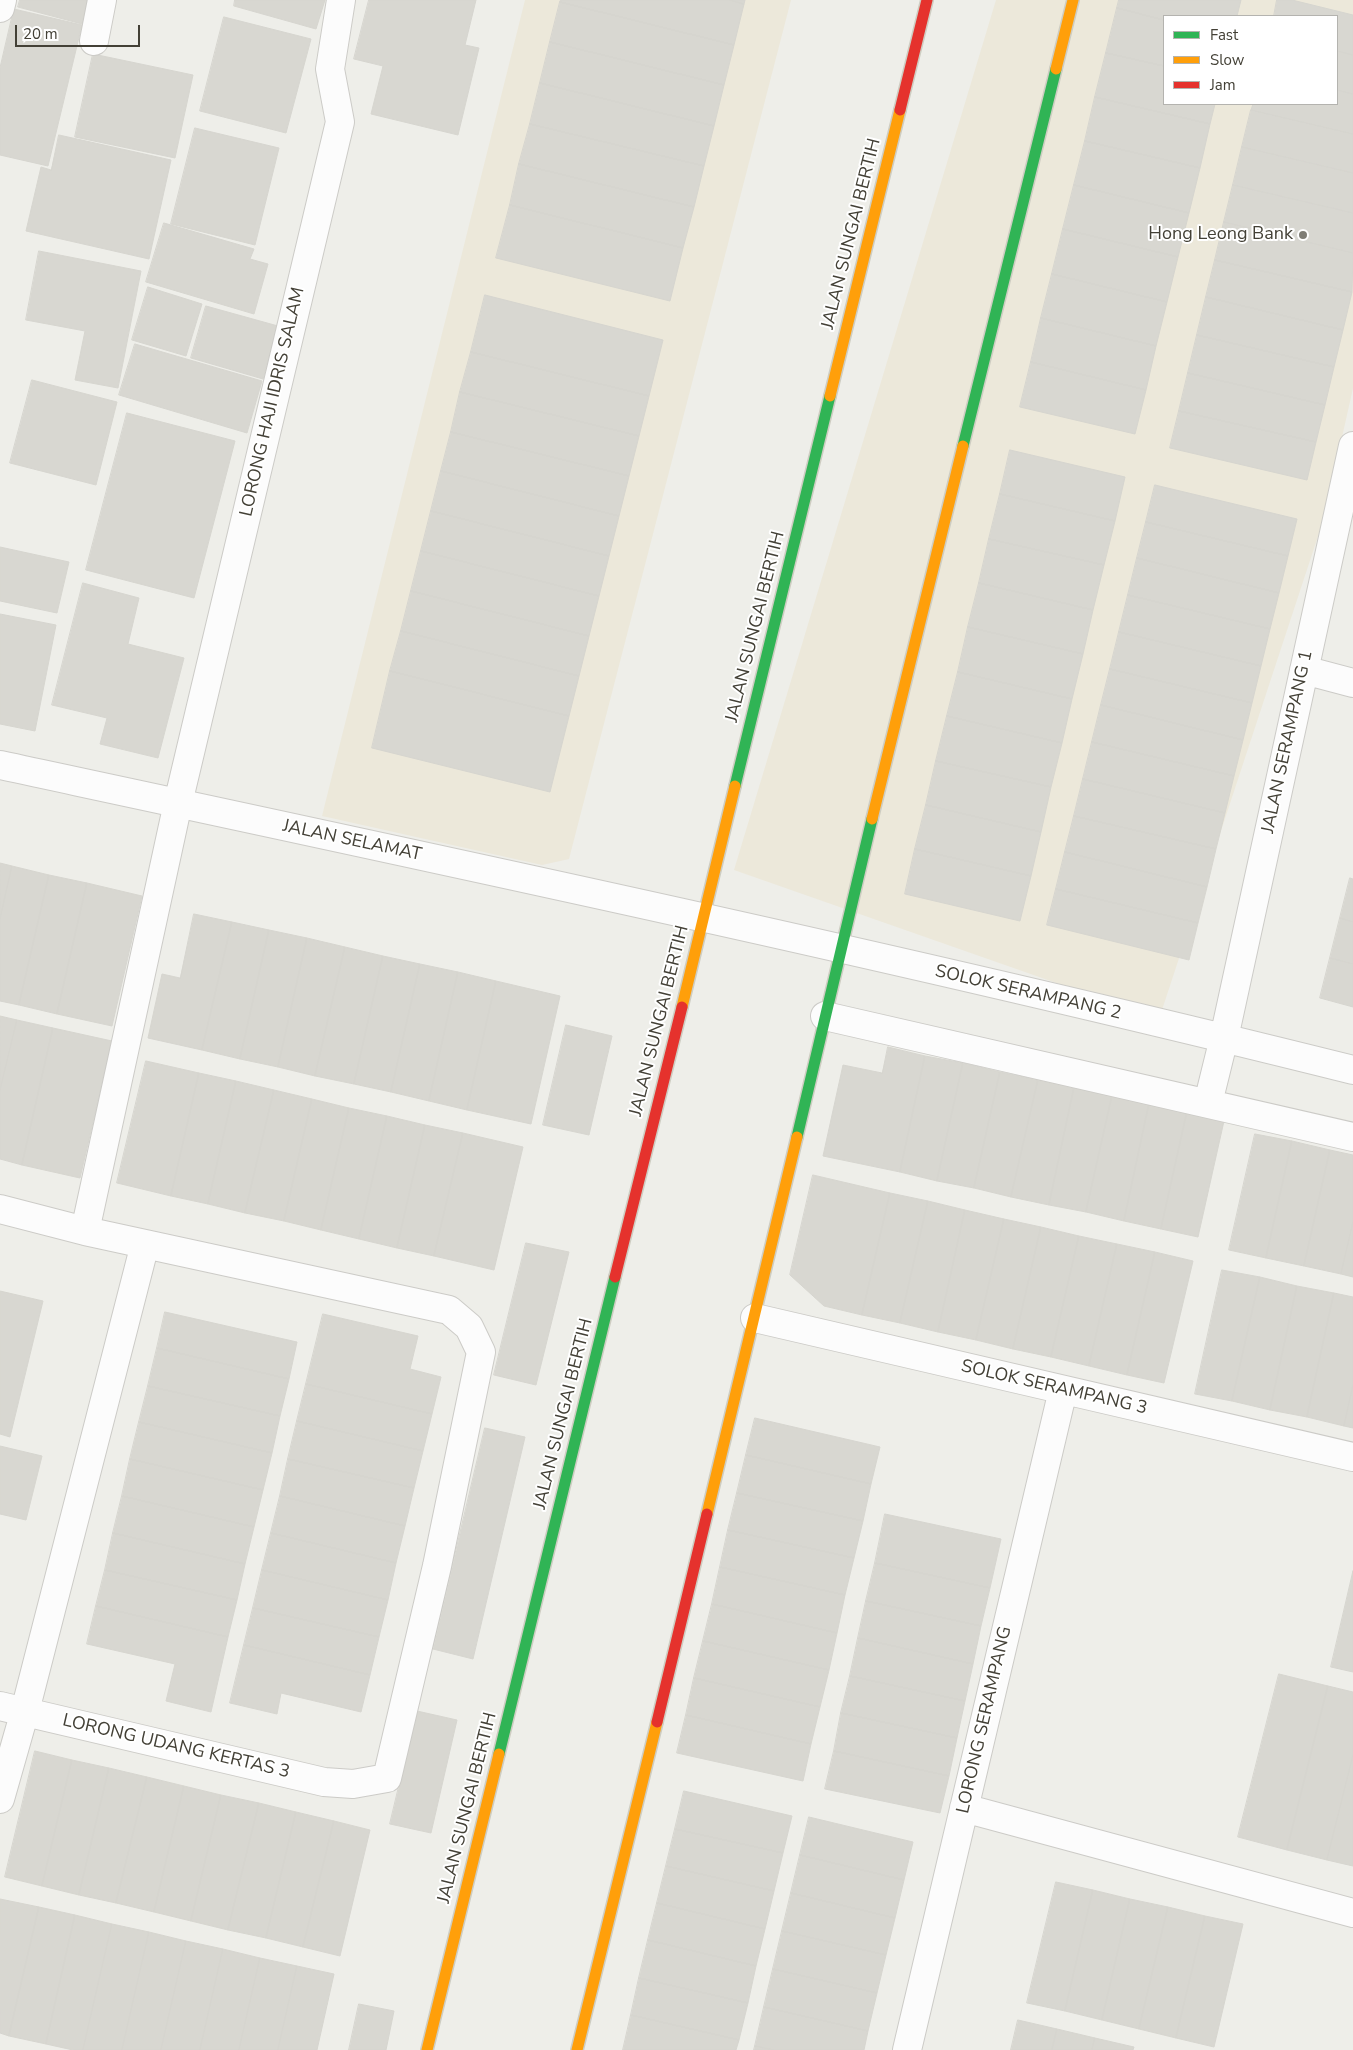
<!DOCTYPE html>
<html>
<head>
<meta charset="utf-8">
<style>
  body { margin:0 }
  #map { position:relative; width:1353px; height:2050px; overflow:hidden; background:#eeeee9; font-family:"Nunito Sans",sans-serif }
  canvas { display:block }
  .legend { position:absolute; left:1163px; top:15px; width:175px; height:90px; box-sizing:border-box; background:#fff; border:1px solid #b4b3af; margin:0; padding:6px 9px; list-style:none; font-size:15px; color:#434036 }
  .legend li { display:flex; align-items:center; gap:10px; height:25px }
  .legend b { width:25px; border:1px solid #b4b3af }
  .scale { position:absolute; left:15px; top:25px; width:125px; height:22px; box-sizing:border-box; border:2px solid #434036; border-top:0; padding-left:6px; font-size:15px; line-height:18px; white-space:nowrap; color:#434036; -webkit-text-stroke:4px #fff; paint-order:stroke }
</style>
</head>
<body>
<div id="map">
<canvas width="1353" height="2050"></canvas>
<ul class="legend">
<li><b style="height:6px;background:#30b455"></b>Fast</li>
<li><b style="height:6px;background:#ff9f0a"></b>Slow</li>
<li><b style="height:6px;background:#e5322d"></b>Jam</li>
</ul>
<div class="scale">20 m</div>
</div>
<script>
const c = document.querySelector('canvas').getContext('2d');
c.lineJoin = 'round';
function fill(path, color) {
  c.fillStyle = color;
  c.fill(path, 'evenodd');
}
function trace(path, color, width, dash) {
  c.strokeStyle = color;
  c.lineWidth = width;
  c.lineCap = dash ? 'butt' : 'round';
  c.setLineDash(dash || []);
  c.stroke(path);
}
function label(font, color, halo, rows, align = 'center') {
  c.font = font + ' "Nunito Sans",sans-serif';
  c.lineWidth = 4;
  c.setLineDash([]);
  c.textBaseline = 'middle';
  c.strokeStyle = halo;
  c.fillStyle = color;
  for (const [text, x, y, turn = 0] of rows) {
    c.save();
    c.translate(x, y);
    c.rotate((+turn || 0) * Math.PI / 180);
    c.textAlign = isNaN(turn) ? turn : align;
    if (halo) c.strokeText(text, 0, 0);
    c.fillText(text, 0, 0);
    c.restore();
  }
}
const commercial = new Path2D(`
  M 525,0 L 791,0 L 569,859 L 542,865 L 322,816 Z
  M 996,0 L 1353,0 L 1353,388 L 1324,518 L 1159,1019 L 734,870 ZM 1164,16 L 1337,16 L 1337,104 L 1164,104 Z`);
const building = new Path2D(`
  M 20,0 L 88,0 L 82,24 L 18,7 Z
  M 235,0 L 325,0 L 316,29 L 234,6 Z
  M 369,0 L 476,0 L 465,45 L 479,48 L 458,135 L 371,114 L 383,66 L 354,59 Z
  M 561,0 L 730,0 L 744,4 L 734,45 L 560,2 Z
  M 730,0 L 745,0 L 744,4 Z
  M 1119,0 L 1241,0 L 1237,16 L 1164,16 L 1164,20 L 1117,8 Z
  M 1277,0 L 1292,0 L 1353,15 L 1353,55 L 1337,51 L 1337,16 L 1274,16 Z
  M 560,2 L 734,45 L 724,85 L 550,42 Z
  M 1117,8 L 1164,20 L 1164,66 L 1106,53 Z
  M 14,9 L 82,25 L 48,166 L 0,155 L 0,68 Z
  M 224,17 L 311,39 L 286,133 L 200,111 Z
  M 550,42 L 724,85 L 714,126 L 540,83 Z
  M 1337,51 L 1353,55 L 1353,94 L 1337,90 Z
  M 1106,53 L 1164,66 L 1164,104 L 1215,104 L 1210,124 L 1095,97 Z
  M 93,54 L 193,75 L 175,158 L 75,137 Z
  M 540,83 L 714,126 L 704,166 L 530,124 Z
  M 1337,90 L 1353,94 L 1353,134 L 1251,110 L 1253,104 L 1337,104 Z
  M 1095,97 L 1210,124 L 1200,168 L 1085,141 Z
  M 1251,110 L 1353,134 L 1353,173 L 1242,147 Z
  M 530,124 L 704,166 L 694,207 L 519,164 Z
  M 195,128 L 279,148 L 255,245 L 171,224 Z
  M 59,135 L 171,160 L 149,259 L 26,231 L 41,167 L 51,170 Z
  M 1085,141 L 1200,168 L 1189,213 L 1074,185 Z
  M 1242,147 L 1353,173 L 1353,213 L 1233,185 Z
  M 519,164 L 694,207 L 683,248 L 510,205 Z
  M 1074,185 L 1189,213 L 1178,257 L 1063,229 Z
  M 1233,185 L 1353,213 L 1353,253 L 1224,222 Z
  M 510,205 L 683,248 L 670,301 L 496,258 Z
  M 1224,222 L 1353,253 L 1352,292 L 1215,260 Z
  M 164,223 L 254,249 L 250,259 L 268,264 L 254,314 L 146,282 Z
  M 1063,229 L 1178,257 L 1167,302 L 1052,274 Z
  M 39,251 L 141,271 L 118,388 L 75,380 L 85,331 L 26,320 Z
  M 1215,260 L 1352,292 L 1343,330 L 1206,297 Z
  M 1052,274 L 1167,302 L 1156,346 L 1041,318 Z
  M 148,287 L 202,304 L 186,356 L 132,340 Z
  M 485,295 L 663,340 L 649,396 L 471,352 Z
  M 1206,297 L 1343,330 L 1334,367 L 1197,335 Z
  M 206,306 L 278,326 L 263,379 L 191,358 Z
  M 1041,318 L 1156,346 L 1146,390 L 1031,362 Z
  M 1197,335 L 1334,367 L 1325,405 L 1188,373 Z
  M 135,344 L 262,381 L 247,433 L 119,395 Z
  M 471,352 L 649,396 L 639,436 L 460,392 Z
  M 1031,362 L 1146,390 L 1135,434 L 1020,407 Z
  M 1188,373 L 1325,405 L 1316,442 L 1179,411 Z
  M 32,380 L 117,402 L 96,485 L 10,463 Z
  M 460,392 L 639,436 L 629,476 L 451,432 Z
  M 1179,411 L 1316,442 L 1307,480 L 1170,448 Z
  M 127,413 L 235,441 L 194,598 L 86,570 Z
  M 451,432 L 629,476 L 619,516 L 441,471 Z
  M 1010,450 L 1125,477 L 1115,521 L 1000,494 Z
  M 441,471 L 619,516 L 609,556 L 431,511 Z
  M 1155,485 L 1297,519 L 1288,556 L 1146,522 Z
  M 1000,494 L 1115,521 L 1104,565 L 989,539 Z
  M 431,511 L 609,556 L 599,596 L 421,551 Z
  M 1146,522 L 1288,556 L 1279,593 L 1137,558 Z
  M 989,539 L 1104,565 L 1093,610 L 979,583 Z
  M 0,547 L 69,562 L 57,613 L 0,601 Z
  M 421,551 L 599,596 L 589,636 L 411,591 Z
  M 1137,558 L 1279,593 L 1270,629 L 1128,595 Z
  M 83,583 L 139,598 L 128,644 L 184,658 L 158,758 L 100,744 L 107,718 L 52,705 Z
  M 979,583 L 1093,610 L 1083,654 L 968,627 Z
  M 411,591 L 589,636 L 579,676 L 401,631 Z
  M 1128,595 L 1270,629 L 1261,666 L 1119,632 Z
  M 0,614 L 56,625 L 35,731 L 0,724 Z
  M 968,627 L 1083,654 L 1072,699 L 958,672 Z
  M 401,631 L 579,676 L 569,716 L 390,671 Z
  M 1119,632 L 1261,666 L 1252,703 L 1110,669 Z
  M 1110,669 L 1252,703 L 1243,740 L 1101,705 Z
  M 390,671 L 569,716 L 550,792 L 372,748 Z
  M 958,672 L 1072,699 L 1062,743 L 947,716 Z
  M 1101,705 L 1243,740 L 1234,776 L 1092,742 Z
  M 947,716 L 1062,743 L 1051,787 L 936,761 Z
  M 1092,742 L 1234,776 L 1225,813 L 1083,779 Z
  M 936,761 L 1051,787 L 1041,832 L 926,805 Z
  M 1083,779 L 1225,813 L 1216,849 L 1074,816 Z
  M 926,805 L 1041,832 L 1031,876 L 915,849 Z
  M 1074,816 L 1216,849 L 1207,887 L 1065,852 Z
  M 915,849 L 1031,876 L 1020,921 L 905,894 Z
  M 1065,852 L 1207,887 L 1198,923 L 1056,889 Z
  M 0,863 L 12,866 L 0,919 Z
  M 12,866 L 49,875 L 19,1005 L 0,1001 L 0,919 Z
  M 49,875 L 87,883 L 57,1014 L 19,1005 Z
  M 1350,878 L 1353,879 L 1353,922 L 1340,918 Z
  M 87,883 L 142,896 L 112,1026 L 57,1014 Z
  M 1056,889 L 1198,923 L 1189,960 L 1047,925 Z
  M 194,914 L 232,922 L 202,1050 L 148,1038 L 162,974 L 180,978 Z
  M 1340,918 L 1353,922 L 1353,964 L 1330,958 Z
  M 232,922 L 269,930 L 240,1059 L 202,1050 Z
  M 269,930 L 307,938 L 278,1067 L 240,1059 Z
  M 307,938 L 345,947 L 315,1076 L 278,1067 Z
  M 345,947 L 383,956 L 354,1084 L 315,1076 Z
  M 383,956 L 420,964 L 391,1092 L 354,1084 Z
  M 1330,958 L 1353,964 L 1353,1007 L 1320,998 Z
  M 420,964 L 458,972 L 429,1101 L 391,1092 Z
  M 458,972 L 496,981 L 467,1110 L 429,1101 Z
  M 496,981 L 560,996 L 531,1124 L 467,1110 Z
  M 0,1016 L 17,1020 L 0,1090 Z
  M 17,1020 L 53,1028 L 22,1165 L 0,1159 L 0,1090 Z
  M 566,1025 L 612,1036 L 589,1135 L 543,1125 Z
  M 53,1028 L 112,1041 L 80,1178 L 22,1165 Z
  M 888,1047 L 925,1056 L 900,1172 L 823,1156 L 843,1065 L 882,1073 Z
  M 925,1056 L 963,1063 L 937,1181 L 900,1172 Z
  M 146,1061 L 199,1073 L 171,1196 L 117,1183 Z
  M 963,1063 L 1000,1072 L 974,1188 L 937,1181 Z
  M 1000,1072 L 1038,1080 L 1011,1197 L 974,1188 Z
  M 199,1073 L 236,1081 L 208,1204 L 171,1196 Z
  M 1038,1080 L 1074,1088 L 1049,1205 L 1011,1197 Z
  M 236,1081 L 274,1090 L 245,1213 L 208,1204 Z
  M 1074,1088 L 1112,1096 L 1086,1212 L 1049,1205 Z
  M 274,1090 L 312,1099 L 284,1221 L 245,1213 Z
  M 1112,1096 L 1149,1104 L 1124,1221 L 1086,1212 Z
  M 312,1099 L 349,1108 L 321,1230 L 284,1221 Z
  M 1149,1104 L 1187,1112 L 1161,1229 L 1124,1221 Z
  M 349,1108 L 387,1116 L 359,1239 L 321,1230 Z
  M 1187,1112 L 1224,1121 L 1198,1237 L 1161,1229 Z
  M 387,1116 L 425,1125 L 397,1248 L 359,1239 Z
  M 425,1125 L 463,1133 L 434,1256 L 397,1248 Z
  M 463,1133 L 523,1147 L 494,1270 L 434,1256 Z
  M 1255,1134 L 1292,1141 L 1266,1258 L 1229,1250 Z
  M 1292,1141 L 1330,1150 L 1304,1266 L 1266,1258 Z
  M 1330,1150 L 1353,1155 L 1353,1222 L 1341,1274 L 1304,1266 Z
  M 813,1175 L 890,1193 L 862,1315 L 824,1306 L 790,1275 Z
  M 890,1193 L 928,1201 L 900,1323 L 862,1315 Z
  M 928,1201 L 965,1210 L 938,1332 L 900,1323 Z
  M 965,1210 L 1004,1219 L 976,1340 L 938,1332 Z
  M 1004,1219 L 1041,1227 L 1013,1349 L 976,1340 Z
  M 1353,1222 L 1353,1277 L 1341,1274 Z
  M 1041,1227 L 1079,1236 L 1051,1357 L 1013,1349 Z
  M 1079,1236 L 1117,1244 L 1089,1366 L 1051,1357 Z
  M 526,1243 L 569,1252 L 536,1385 L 494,1375 Z
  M 1117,1244 L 1155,1252 L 1127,1375 L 1089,1366 Z
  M 1155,1252 L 1193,1261 L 1164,1383 L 1127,1375 Z
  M 1222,1270 L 1260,1277 L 1232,1401 L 1195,1394 Z
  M 1260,1277 L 1297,1286 L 1270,1410 L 1232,1401 Z
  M 1297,1286 L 1334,1293 L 1307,1417 L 1270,1410 Z
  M 0,1291 L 43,1301 L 10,1437 L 0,1434 Z
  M 1334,1293 L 1353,1297 L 1353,1385 L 1344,1426 L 1307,1417 Z
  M 165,1312 L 297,1342 L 289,1379 L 157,1348 Z
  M 323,1314 L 418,1336 L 410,1369 L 441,1377 L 432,1414 L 306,1384 Z
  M 157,1348 L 289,1379 L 280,1416 L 148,1386 Z
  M 306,1384 L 432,1414 L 423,1451 L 297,1421 Z
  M 1353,1385 L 1353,1428 L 1344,1426 Z
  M 148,1386 L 280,1416 L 272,1453 L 139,1422 Z
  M 755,1418 L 880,1447 L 871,1484 L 746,1455 Z
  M 297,1421 L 423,1451 L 414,1488 L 288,1459 Z
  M 139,1422 L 272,1453 L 263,1490 L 130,1459 Z
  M 485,1428 L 525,1437 L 473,1659 L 433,1649 Z
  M 0,1446 L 42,1456 L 26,1520 L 0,1514 Z
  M 746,1455 L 871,1484 L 863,1521 L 737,1493 Z
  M 130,1459 L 263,1490 L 254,1527 L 122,1496 Z
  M 288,1459 L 414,1488 L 405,1526 L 280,1496 Z
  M 737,1493 L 863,1521 L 854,1558 L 728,1530 Z
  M 122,1496 L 254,1527 L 245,1564 L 113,1533 Z
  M 280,1496 L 405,1526 L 396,1563 L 271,1533 Z
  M 885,1514 L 1001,1539 L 990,1588 L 875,1563 Z
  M 728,1530 L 854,1558 L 845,1595 L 720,1567 Z
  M 113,1533 L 245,1564 L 237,1600 L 105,1570 Z
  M 271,1533 L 396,1563 L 388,1600 L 262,1570 Z
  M 875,1563 L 990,1588 L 981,1626 L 866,1601 Z
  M 720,1567 L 845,1595 L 837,1633 L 712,1604 Z
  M 105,1570 L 237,1600 L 228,1637 L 96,1606 Z
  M 262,1570 L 388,1600 L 379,1637 L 253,1608 Z
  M 1353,1571 L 1353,1672 L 1331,1667 Z
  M 866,1601 L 981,1626 L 973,1664 L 858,1638 Z
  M 712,1604 L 837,1633 L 829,1670 L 703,1641 Z
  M 96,1606 L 228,1637 L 211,1712 L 166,1701 L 175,1664 L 87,1644 Z
  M 253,1608 L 379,1637 L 370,1675 L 244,1645 Z
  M 858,1638 L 973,1664 L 965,1701 L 850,1676 Z
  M 703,1641 L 829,1670 L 820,1707 L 694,1678 Z
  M 244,1645 L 370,1675 L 361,1712 L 281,1693 L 277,1714 L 230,1703 Z
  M 1279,1674 L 1328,1686 L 1287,1850 L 1238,1837 Z
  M 850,1676 L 965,1701 L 957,1738 L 841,1713 Z
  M 694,1678 L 820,1707 L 811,1744 L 686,1715 Z
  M 1328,1686 L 1353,1692 L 1353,1755 L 1327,1860 L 1287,1850 Z
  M 417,1711 L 457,1720 L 431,1833 L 390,1824 Z
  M 841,1713 L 957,1738 L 949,1776 L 834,1751 Z
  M 686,1715 L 811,1744 L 803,1781 L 677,1753 Z
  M 35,1751 L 72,1760 L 42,1886 L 5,1877 Z
  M 834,1751 L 949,1776 L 940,1813 L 825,1789 Z
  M 1353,1755 L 1353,1866 L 1327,1860 Z
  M 72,1760 L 109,1768 L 79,1895 L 42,1886 Z
  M 109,1768 L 147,1777 L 116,1903 L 79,1895 Z
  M 147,1777 L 184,1786 L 154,1912 L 116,1903 Z
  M 184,1786 L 221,1795 L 191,1921 L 154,1912 Z
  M 684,1791 L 792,1816 L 783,1853 L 675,1829 Z
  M 221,1795 L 259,1803 L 228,1930 L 191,1921 Z
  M 259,1803 L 296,1812 L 266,1938 L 228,1930 Z
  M 296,1812 L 334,1821 L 303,1947 L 266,1938 Z
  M 809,1817 L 913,1842 L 904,1880 L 800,1855 Z
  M 334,1821 L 370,1830 L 340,1956 L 303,1947 Z
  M 675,1829 L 783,1853 L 774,1891 L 666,1866 Z
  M 800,1855 L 904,1880 L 895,1918 L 791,1893 Z
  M 666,1866 L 774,1891 L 765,1929 L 657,1903 Z
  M 1056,1882 L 1093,1890 L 1065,2011 L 1027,2003 Z
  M 1093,1890 L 1130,1899 L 1102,2020 L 1065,2011 Z
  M 791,1893 L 895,1918 L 886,1955 L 782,1931 Z
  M 0,1899 L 39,1907 L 9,2036 L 0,2033 Z
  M 1130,1899 L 1168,1907 L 1139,2029 L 1102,2020 Z
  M 657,1903 L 765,1929 L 756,1966 L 648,1940 Z
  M 39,1907 L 75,1915 L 46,2044 L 9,2036 Z
  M 1168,1907 L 1205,1916 L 1176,2038 L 1139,2029 Z
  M 75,1915 L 112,1924 L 83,2050 L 73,2050 L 46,2044 Z
  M 1205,1916 L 1243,1924 L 1214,2047 L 1176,2038 Z
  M 112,1924 L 149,1932 L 122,2050 L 83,2050 Z
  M 782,1931 L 886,1955 L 877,1993 L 773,1969 Z
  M 149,1932 L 186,1941 L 161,2050 L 122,2050 Z
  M 648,1940 L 756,1966 L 748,2003 L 639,1978 Z
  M 186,1941 L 223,1949 L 200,2050 L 161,2050 Z
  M 223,1949 L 260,1958 L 239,2050 L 200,2050 Z
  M 260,1958 L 297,1966 L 278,2050 L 239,2050 Z
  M 297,1966 L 334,1974 L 317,2050 L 278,2050 Z
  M 773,1969 L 877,1993 L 868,2031 L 764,2007 Z
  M 639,1978 L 748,2003 L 739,2040 L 631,2015 Z
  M 359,2004 L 394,2011 L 386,2050 L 349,2050 Z
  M 764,2007 L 868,2031 L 864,2050 L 774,2050 L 755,2046 Z
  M 631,2015 L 739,2040 L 736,2050 L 623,2050 Z
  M 1018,2020 L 1057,2029 L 1052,2050 L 1011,2050 Z
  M 1057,2029 L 1095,2038 L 1092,2050 L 1052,2050 Z
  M 1095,2038 L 1134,2047 L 1133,2050 L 1092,2050 Z
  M 755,2046 L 774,2050 L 754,2050 Z`);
const street = new Path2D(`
  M 0,8 L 2,0
  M 94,41 L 102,0
  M 1304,670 L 1353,683
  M 0,765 C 452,862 904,958 1353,1070
  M 825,1016 L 1353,1137
  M 1208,1103 L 1224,1038 L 1353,446
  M 0,1209 L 85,1231 L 449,1310 L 469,1327 L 481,1352 L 437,1566 L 387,1778 L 353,1784 L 324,1782 L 0,1706
  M 85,1231 L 178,803 L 340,122 L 330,69 L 341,0
  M 755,1318 L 1353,1457
  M 0,1799 L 25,1711 L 145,1244
  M 964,1808 L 1353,1913
  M 907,2050 L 1063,1390`);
const fast = new Path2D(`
  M 963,446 L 1056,69
  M 735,786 L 830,396
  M 797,1137 L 872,819
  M 499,1754 L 615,1277`);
const slow = new Path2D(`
  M 1056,69 L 1073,0
  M 830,396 L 900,110
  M 872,819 L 963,446
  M 682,1007 L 735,786
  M 707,1514 L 797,1137
  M 427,2050 L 499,1754
  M 577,2050 L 657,1722`);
const jam = new Path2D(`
  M 900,110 L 927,0
  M 615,1277 L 682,1007
  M 657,1722 L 707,1514`);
const markers = [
  [1303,235,5,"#7f7d75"]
];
const streetNames = [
  ["JALAN SUNGAI BERTIH",852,234,-76],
  ["LORONG HAJI IDRIS SALAM",273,402,-77],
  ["JALAN SUNGAI BERTIH",756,627,-76],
  ["JALAN SERAMPANG 1",1288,742,-78],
  ["JALAN SELAMAT",352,841,12],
  ["SOLOK SERAMPANG 2",1028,993,13],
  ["JALAN SUNGAI BERTIH",660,1021,-76],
  ["SOLOK SERAMPANG 3",1054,1388,13],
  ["JALAN SUNGAI BERTIH",564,1414,-76],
  ["LORONG SERAMPANG",985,1720,-77],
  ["LORONG UDANG KERTAS 3",176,1747,13],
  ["JALAN SUNGAI BERTIH",468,1808,-76]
];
const poiNames = [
  ["Hong Leong Bank",1293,235]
];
fill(commercial, '#ece8da');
fill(building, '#d8d7d1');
trace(building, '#d6d5cf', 1);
trace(street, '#cccbc7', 30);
trace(fast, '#cecdc2', 14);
trace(slow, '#cecdc2', 14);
trace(jam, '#cecdc2', 14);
trace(street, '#fcfcfc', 28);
trace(fast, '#30b455', 11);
trace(slow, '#ff9f0a', 11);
trace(jam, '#e5322d', 11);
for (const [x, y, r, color] of markers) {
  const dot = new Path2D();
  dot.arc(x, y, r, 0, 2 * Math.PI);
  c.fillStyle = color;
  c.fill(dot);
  trace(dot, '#fff', 2);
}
label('18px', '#434036', '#fff', streetNames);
label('18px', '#434036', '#fff', poiNames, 'right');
</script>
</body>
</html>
